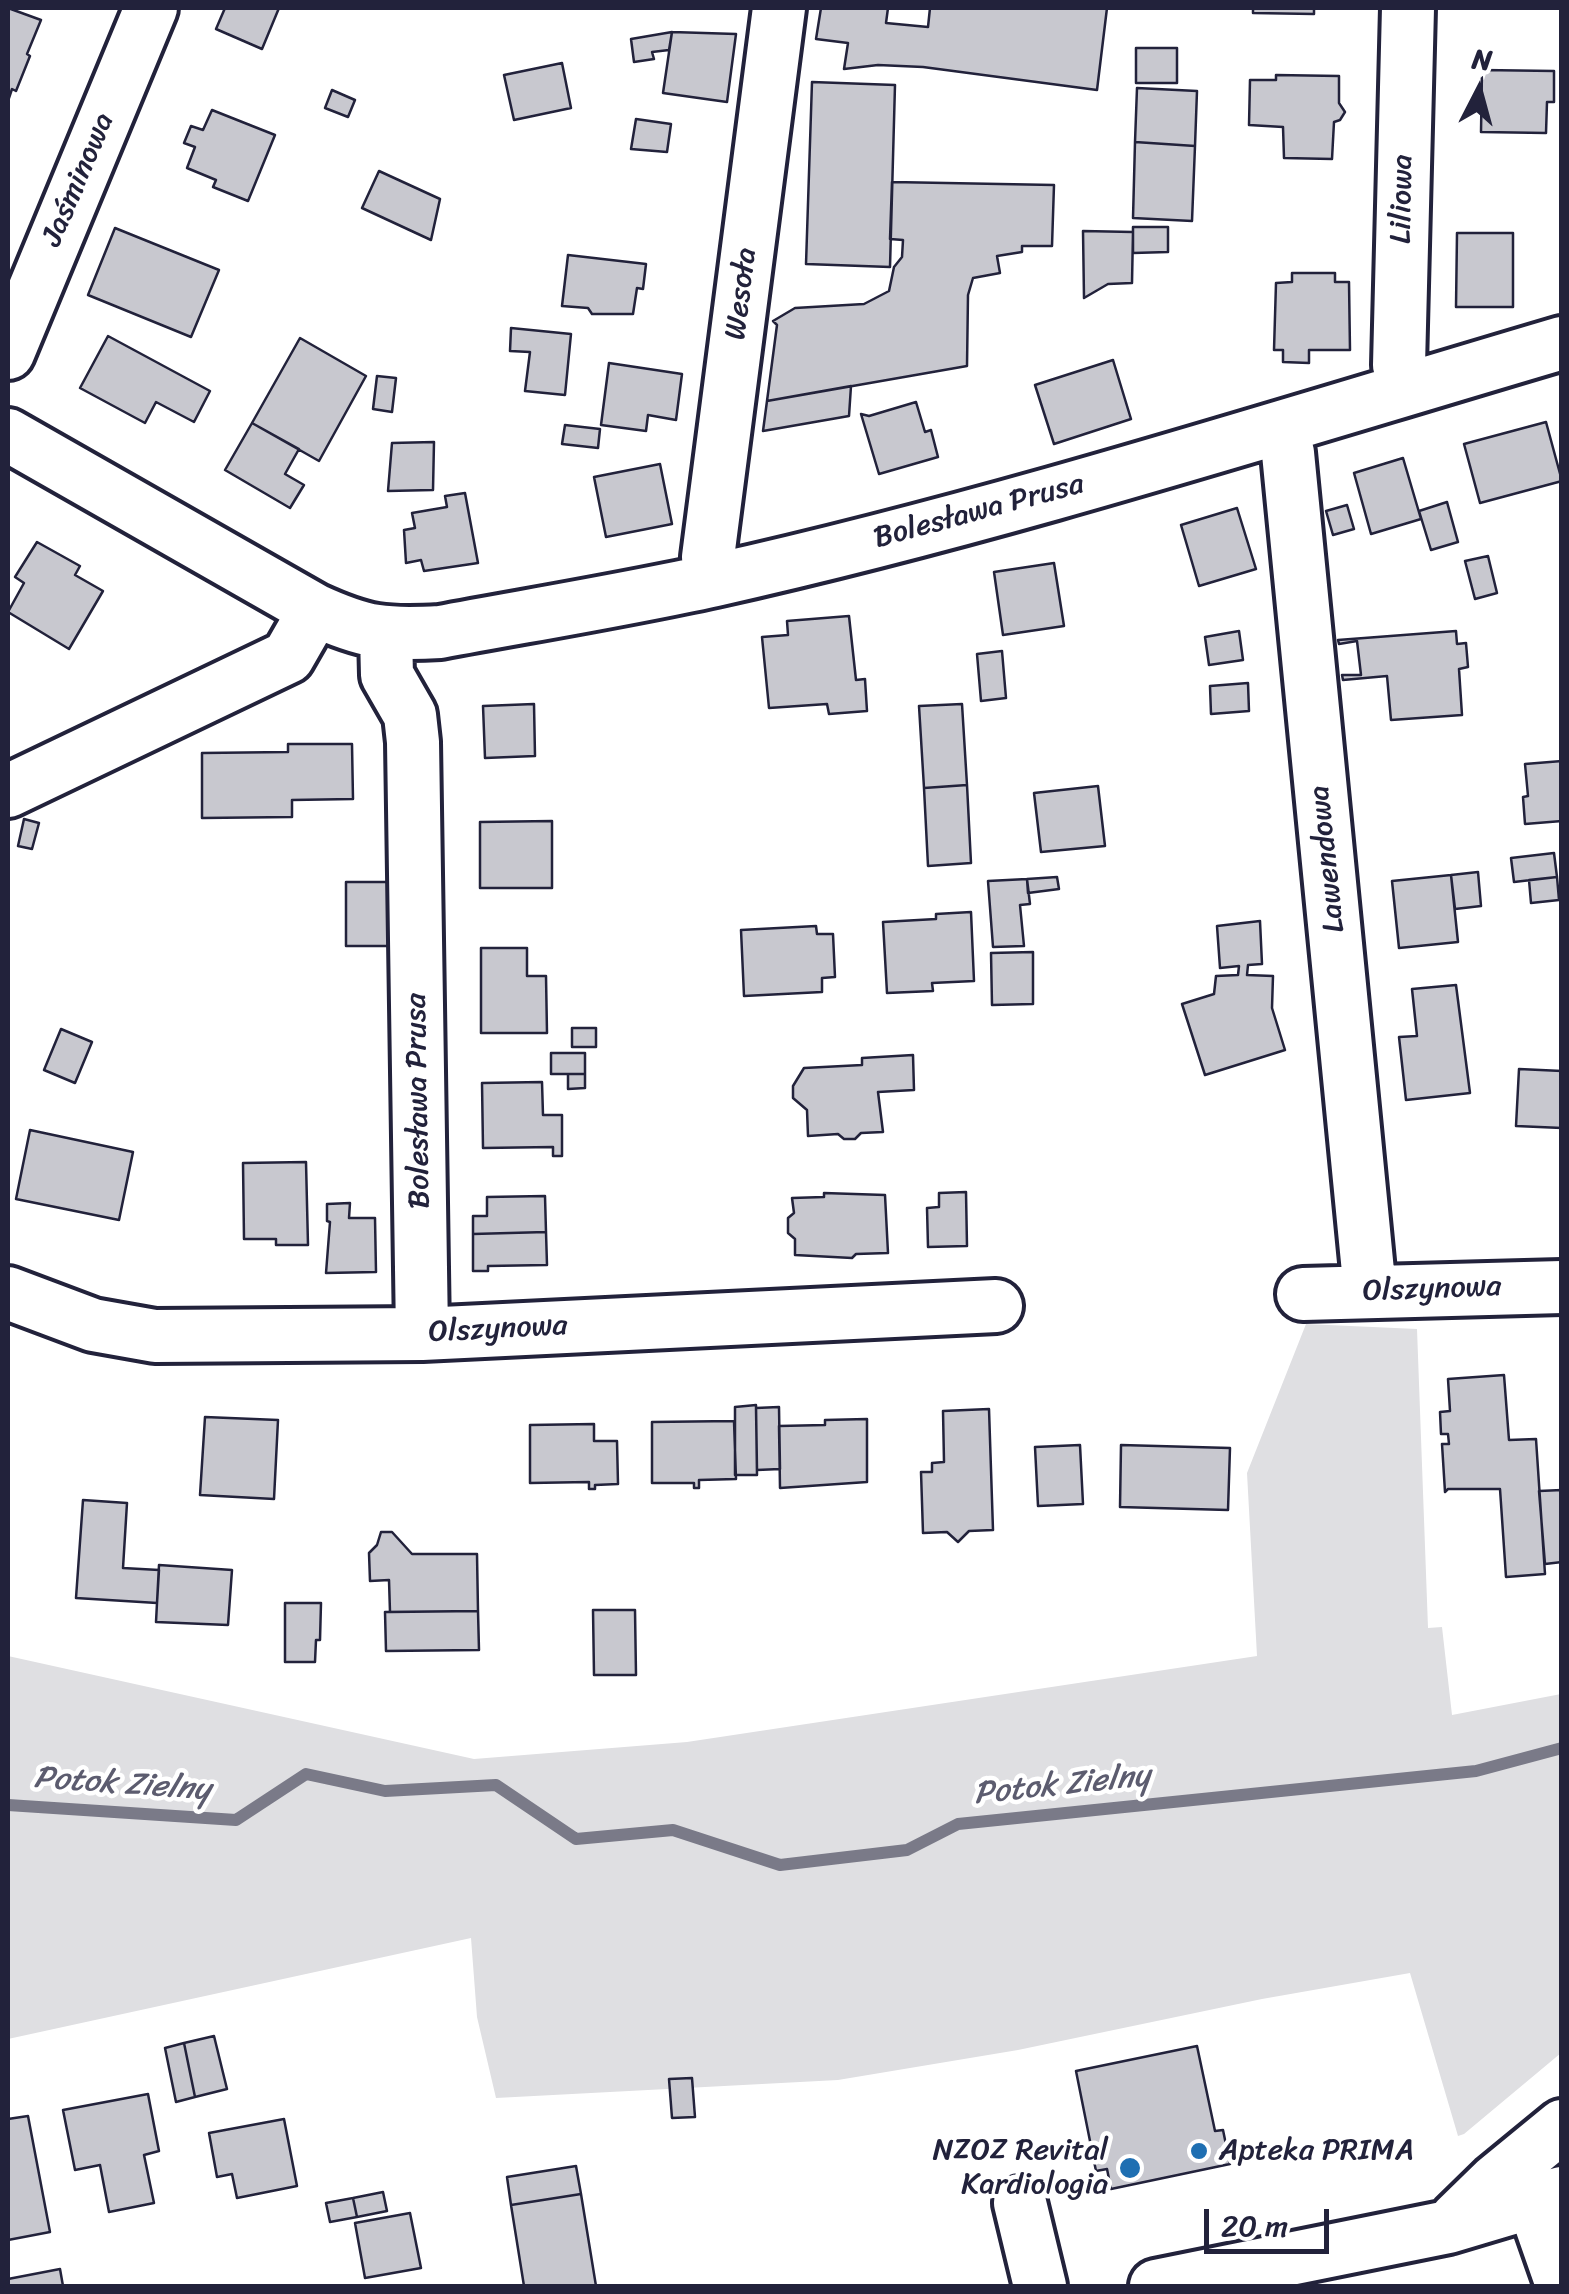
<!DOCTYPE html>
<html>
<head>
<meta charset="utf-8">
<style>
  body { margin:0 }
  #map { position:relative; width:1569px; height:2294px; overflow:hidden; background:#fff; font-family:Sriracha,sans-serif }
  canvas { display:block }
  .frame { position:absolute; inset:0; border:10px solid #22223b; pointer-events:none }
  .north { position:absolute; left:1429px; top:40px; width:100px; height:100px; -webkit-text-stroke:8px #fff; paint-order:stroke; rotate:6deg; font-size:28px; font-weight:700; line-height:40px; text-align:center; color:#22223b }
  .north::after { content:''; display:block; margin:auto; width:35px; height:45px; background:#22223b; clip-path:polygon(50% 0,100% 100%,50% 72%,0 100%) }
  .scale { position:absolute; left:1204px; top:2209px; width:125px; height:45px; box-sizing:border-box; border:5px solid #22223b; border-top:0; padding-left:12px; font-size:30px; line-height:35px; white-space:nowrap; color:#22223b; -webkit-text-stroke:8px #fff; paint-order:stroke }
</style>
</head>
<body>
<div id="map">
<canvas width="1569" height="2294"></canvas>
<div class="frame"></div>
<div class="north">N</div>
<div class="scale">20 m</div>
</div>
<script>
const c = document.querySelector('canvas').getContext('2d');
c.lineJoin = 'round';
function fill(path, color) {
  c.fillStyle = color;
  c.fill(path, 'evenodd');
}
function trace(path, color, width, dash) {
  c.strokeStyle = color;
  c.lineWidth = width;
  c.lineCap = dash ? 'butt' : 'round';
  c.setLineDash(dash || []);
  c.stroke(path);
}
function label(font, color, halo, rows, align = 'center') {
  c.font = font + ' Sriracha,sans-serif';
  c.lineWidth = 9;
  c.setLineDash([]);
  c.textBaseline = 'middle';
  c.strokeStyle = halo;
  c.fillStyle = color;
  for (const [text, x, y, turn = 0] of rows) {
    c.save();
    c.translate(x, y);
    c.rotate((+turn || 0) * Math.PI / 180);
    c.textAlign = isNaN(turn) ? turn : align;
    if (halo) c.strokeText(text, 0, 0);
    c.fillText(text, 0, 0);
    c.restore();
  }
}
const green = new Path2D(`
  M 1306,1324 L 1417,1329 L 1428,1628 L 1442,1627 L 1452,1715 L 1561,1694 L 1561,2053 L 1464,2134 L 1458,2136 L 1410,1973 L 1262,1999 L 1018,2050 L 838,2080 L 496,2098 L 477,2017 L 471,1938 L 8,2039 L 8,1656 L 474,1759 L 687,1742 L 1257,1656 L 1247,1473 Z`);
const stream = new Path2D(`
  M 8,1805 L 236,1820 L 306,1774 L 385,1791 L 496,1785 L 576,1839 L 673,1830 L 780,1865 L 907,1850 L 958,1824 L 1476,1771 L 1562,1748`);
const building = new Path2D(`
  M 8,8 L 41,20 L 27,54 L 30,56 L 16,91 L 12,89 L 8,101 Z
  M 225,8 L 279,8 L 262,49 L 216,29 Z
  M 821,8 L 888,8 L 886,23 L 928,27 L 930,8 L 1107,8 L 1097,90 L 923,67 L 878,65 L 844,69 L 848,43 L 816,39 Z
  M 1253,8 L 1314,8 L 1314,14 L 1253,13 Z
  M 672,32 L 736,34 L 727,102 L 663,93 Z
  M 672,32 L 669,50 L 652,52 L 654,59 L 634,62 L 631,39 Z
  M 1136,48 L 1177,48 L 1177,83 L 1136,83 Z
  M 562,63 L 571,108 L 514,120 L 504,75 Z
  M 1482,70 L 1554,71 L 1554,102 L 1547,102 L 1546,133 L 1481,132 Z
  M 1276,75 L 1339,76 L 1339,103 L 1345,112 L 1340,120 L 1334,122 L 1332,159 L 1284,158 L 1283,127 L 1249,125 L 1250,80 L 1276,80 Z
  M 812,82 L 895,85 L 890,267 L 806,264 Z
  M 1137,88 L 1197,91 L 1195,146 L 1135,142 Z
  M 332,90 L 355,100 L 348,117 L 325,108 Z
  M 212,110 L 275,135 L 248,201 L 213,187 L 216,180 L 187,168 L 195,147 L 184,143 L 191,126 L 203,130 Z
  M 636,119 L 671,124 L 667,152 L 631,149 Z
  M 1135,142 L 1195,146 L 1192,221 L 1133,218 Z
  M 379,171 L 440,199 L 431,240 L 362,208 Z
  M 892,182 L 1054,185 L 1052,246 L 1022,246 L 1022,252 L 997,256 L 1000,273 L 973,278 L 968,295 L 967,366 L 767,401 L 777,325 L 773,321 L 795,308 L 864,304 L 889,291 L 894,267 L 902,257 L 903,240 L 890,239 Z
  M 1133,227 L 1168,227 L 1168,252 L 1133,253 Z
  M 115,228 L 219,270 L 191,337 L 88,295 Z
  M 1083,231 L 1133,232 L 1132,283 L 1108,284 L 1084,298 Z
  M 1457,233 L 1513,233 L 1513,307 L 1456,307 Z
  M 568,255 L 646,264 L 643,289 L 637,288 L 633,314 L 592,314 L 588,308 L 562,306 Z
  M 1292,273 L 1335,273 L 1335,282 L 1349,282 L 1350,350 L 1309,350 L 1309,363 L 1283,362 L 1283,350 L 1274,350 L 1276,283 L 1292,282 Z
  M 511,328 L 571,334 L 565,395 L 525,391 L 530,352 L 510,351 Z
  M 108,336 L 210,391 L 194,422 L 156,402 L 145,423 L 80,388 Z
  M 300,338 L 366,376 L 319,461 L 252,423 Z
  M 1113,360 L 1131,419 L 1054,444 L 1035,385 Z
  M 609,363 L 682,374 L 676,420 L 648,415 L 646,431 L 601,425 Z
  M 377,376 L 396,378 L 392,412 L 373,409 Z
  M 851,386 L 849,416 L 763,431 L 767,401 Z
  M 916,402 L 925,432 L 931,430 L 938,457 L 879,474 L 861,414 L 869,416 Z
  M 1546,422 L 1562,481 L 1480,503 L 1464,444 Z
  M 252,423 L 299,449 L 285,474 L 304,485 L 290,508 L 225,470 Z
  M 565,425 L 600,429 L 598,448 L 562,444 Z
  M 434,442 L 433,490 L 388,491 L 392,443 Z
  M 1403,458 L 1421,519 L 1371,534 L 1354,473 Z
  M 660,464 L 672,524 L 606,537 L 594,477 Z
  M 465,493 L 478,563 L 424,571 L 421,560 L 406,563 L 404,530 L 415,528 L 412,513 L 447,507 L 445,496 Z
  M 1447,502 L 1458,542 L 1431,550 L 1419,511 Z
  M 1347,505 L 1354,529 L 1333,535 L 1326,511 Z
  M 1237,508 L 1256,569 L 1199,586 L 1181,525 Z
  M 37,542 L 80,566 L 75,575 L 103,591 L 69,649 L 8,612 L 24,583 L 15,577 Z
  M 1488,556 L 1497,593 L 1475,599 L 1465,561 Z
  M 1054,563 L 1064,626 L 1003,635 L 994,572 Z
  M 849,616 L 856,680 L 865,679 L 867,711 L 829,714 L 827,704 L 769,708 L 762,637 L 788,635 L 787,621 Z
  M 1239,631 L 1243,660 L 1209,665 L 1205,637 Z
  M 1456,631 L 1457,644 L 1466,643 L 1468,667 L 1459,669 L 1462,715 L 1391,720 L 1387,676 L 1343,680 L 1342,675 L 1361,675 L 1357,641 L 1339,644 L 1338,640 Z
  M 1002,651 L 1006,698 L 981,701 L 977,654 Z
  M 1248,683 L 1249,711 L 1211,714 L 1210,686 Z
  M 534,704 L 535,756 L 485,758 L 483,706 Z
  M 962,704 L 967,785 L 924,788 L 919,706 Z
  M 288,744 L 352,744 L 353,799 L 292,800 L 292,817 L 202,818 L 202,753 L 288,752 Z
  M 1562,761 L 1562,821 L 1525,824 L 1523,797 L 1528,796 L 1525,764 Z
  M 967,785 L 971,863 L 928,866 L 924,788 Z
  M 1098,786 L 1105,846 L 1041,852 L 1034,793 Z
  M 24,819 L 39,823 L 32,849 L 18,846 Z
  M 552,821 L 552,888 L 480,888 L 480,822 Z
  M 1554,853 L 1557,877 L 1514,882 L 1511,858 Z
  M 1478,872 L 1481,906 L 1455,909 L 1451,875 Z
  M 1451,875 L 1458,942 L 1399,948 L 1392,881 Z
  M 1057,877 L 1059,889 L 1028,893 L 1027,879 Z
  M 1557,877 L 1559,900 L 1531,903 L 1529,880 Z
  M 1027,879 L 1030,904 L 1020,905 L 1024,946 L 993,947 L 988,881 Z
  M 346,882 L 388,882 L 388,946 L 346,946 Z
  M 971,912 L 974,981 L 932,983 L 933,991 L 887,993 L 883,922 L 936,919 L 936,914 Z
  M 1260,921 L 1262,964 L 1248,965 L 1247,975 L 1273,976 L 1272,1008 L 1285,1050 L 1205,1075 L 1182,1004 L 1214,994 L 1216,976 L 1238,975 L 1239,966 L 1220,968 L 1217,926 Z
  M 816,926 L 817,934 L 833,934 L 835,977 L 822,978 L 822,992 L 744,996 L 741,930 Z
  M 481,948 L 527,948 L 527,976 L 546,976 L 547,1033 L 481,1033 Z
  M 1033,952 L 1033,1004 L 992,1005 L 991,953 Z
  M 1456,985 L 1470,1093 L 1406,1100 L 1399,1037 L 1417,1036 L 1412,989 Z
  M 572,1028 L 596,1028 L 596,1047 L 572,1047 Z
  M 61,1029 L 92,1042 L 75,1083 L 44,1070 Z
  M 551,1053 L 585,1053 L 585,1074 L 551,1074 Z
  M 913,1055 L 914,1090 L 878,1092 L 883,1132 L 861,1133 L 855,1139 L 844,1139 L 838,1134 L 808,1136 L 807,1110 L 793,1098 L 793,1086 L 804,1068 L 862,1065 L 862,1058 Z
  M 1519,1069 L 1562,1071 L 1562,1128 L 1516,1126 Z
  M 568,1074 L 585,1074 L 585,1088 L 568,1089 Z
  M 542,1082 L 543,1115 L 562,1115 L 562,1156 L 553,1156 L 553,1147 L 483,1148 L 482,1083 Z
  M 30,1130 L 133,1152 L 119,1220 L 16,1199 Z
  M 306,1162 L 308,1245 L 276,1245 L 276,1239 L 244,1239 L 243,1163 Z
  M 966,1192 L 967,1246 L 928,1247 L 927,1208 L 939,1207 L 939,1193 Z
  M 824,1193 L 885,1195 L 888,1253 L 856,1254 L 852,1258 L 795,1255 L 795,1239 L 788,1233 L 788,1218 L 794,1213 L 792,1198 L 824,1197 Z
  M 545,1196 L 546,1232 L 473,1234 L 473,1216 L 487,1216 L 487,1197 Z
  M 350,1203 L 349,1218 L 375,1218 L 376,1272 L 326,1273 L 330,1222 L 327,1221 L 327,1204 Z
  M 546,1232 L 547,1265 L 488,1266 L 488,1271 L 473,1271 L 473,1234 Z
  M 1504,1375 L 1509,1440 L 1536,1439 L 1545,1574 L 1506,1577 L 1500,1489 L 1448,1489 L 1445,1492 L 1442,1444 L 1449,1444 L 1448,1434 L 1441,1434 L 1440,1412 L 1450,1411 L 1448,1379 Z
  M 756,1405 L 757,1475 L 735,1475 L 735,1407 Z
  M 779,1407 L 780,1469 L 757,1470 L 756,1408 Z
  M 989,1409 L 993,1530 L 969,1531 L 958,1542 L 947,1532 L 923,1533 L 921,1472 L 932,1472 L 932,1463 L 944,1462 L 943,1411 Z
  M 205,1417 L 278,1420 L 274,1499 L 200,1495 Z
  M 867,1419 L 867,1482 L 780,1488 L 779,1426 L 825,1425 L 825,1420 Z
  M 734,1421 L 736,1479 L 699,1480 L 699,1488 L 694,1488 L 694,1483 L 652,1483 L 652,1422 Z
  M 594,1424 L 594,1441 L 617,1441 L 618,1484 L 595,1485 L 595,1489 L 589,1489 L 589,1482 L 530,1483 L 530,1425 Z
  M 1080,1445 L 1083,1504 L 1038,1506 L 1035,1447 Z
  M 1121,1445 L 1230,1448 L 1228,1510 L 1120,1507 Z
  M 1562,1490 L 1562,1562 L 1545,1564 L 1539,1491 Z
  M 83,1500 L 127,1503 L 123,1568 L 159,1570 L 157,1603 L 76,1598 Z
  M 381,1532 L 392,1532 L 412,1554 L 477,1554 L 478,1611 L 390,1612 L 389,1580 L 370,1581 L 369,1553 L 377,1545 Z
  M 159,1565 L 232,1570 L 228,1625 L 156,1622 Z
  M 285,1603 L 321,1603 L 320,1640 L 316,1640 L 315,1662 L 285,1662 Z
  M 593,1610 L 635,1610 L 636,1675 L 594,1675 Z
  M 478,1611 L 479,1650 L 386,1651 L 385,1612 Z
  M 214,2036 L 227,2089 L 195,2097 L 184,2043 Z
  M 184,2043 L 195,2097 L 176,2102 L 165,2048 Z
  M 1197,2046 L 1215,2131 L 1223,2130 L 1230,2164 L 1111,2189 L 1107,2169 L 1096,2171 L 1076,2071 Z
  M 692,2078 L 695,2117 L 672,2118 L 669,2079 Z
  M 148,2094 L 159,2151 L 144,2155 L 154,2203 L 109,2212 L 100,2165 L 75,2170 L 63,2110 Z
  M 28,2116 L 50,2232 L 8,2240 L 8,2119 Z
  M 284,2119 L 297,2186 L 237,2198 L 232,2174 L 217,2177 L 209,2133 Z
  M 576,2166 L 581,2194 L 511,2205 L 507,2177 Z
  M 383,2192 L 387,2211 L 357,2217 L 353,2198 Z
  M 581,2194 L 596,2286 L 524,2286 L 511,2205 Z
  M 353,2198 L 357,2217 L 330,2222 L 326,2203 Z
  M 410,2213 L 421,2268 L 365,2278 L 355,2223 Z
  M 60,2269 L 63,2286 L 8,2286 L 8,2279 Z`);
const minor = new Path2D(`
  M 8,353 L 151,8
  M 1406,389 L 1399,365 L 1408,8
  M 1280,428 L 1288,453 L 1370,1292
  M 8,435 L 315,610 C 365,633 385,635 440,632 C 531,615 624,600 715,580 C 1001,516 1281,426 1562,343
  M 713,580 L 708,557 L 779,8
  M 386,635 L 387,675 L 410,715 L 413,742 L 422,1334
  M 8,791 L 288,657 L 315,610
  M 8,1293 L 93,1325 L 155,1336 L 422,1334 L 996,1306
  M 1303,1294 L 1562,1287
  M 1533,2202 L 1562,2285
  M 1020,2203 L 1040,2286
  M 1456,2219 L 1495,2181 L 1562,2126
  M 1156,2286 L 1448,2227 L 1562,2193`);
const markers = [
  [1199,2151,10,"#1f6fb2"],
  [1130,2168,12,"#1f6fb2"]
];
const streetNames = [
  ["Jaśminowa",79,180,-67],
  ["Liliowa",1403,199,-89],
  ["Wesoła",742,294,-83],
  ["Bolesława Prusa",979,512,-15],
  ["Lawendowa",1328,859,-96],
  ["Bolesława Prusa",419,1101,-91],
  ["Olszynowa",1432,1290,-2],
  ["Olszynowa",498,1330,-3]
];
const poiNames = [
  ["NZOZ Revital",1108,2151],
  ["Kardiologia",1108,2185],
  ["Apteka PRIMA",1219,2151,"left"]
];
const waterNames = [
  ["Potok Zielny",122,1785,4],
  ["Potok Zielny",1062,1786,-6]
];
fill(green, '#dfdfe2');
trace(stream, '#7a7a88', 12);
fill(building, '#c8c8cf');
trace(building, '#22223b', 2.5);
trace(minor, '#22223b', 60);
trace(minor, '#fff', 52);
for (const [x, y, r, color] of markers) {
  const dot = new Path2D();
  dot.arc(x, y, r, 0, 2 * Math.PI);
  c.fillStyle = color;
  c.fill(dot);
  trace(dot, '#fff', 4);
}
label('30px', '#22223b', '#fff', streetNames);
label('30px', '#22223b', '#fff', poiNames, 'right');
label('italic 32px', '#5c5c6f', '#fff', waterNames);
</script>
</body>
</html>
